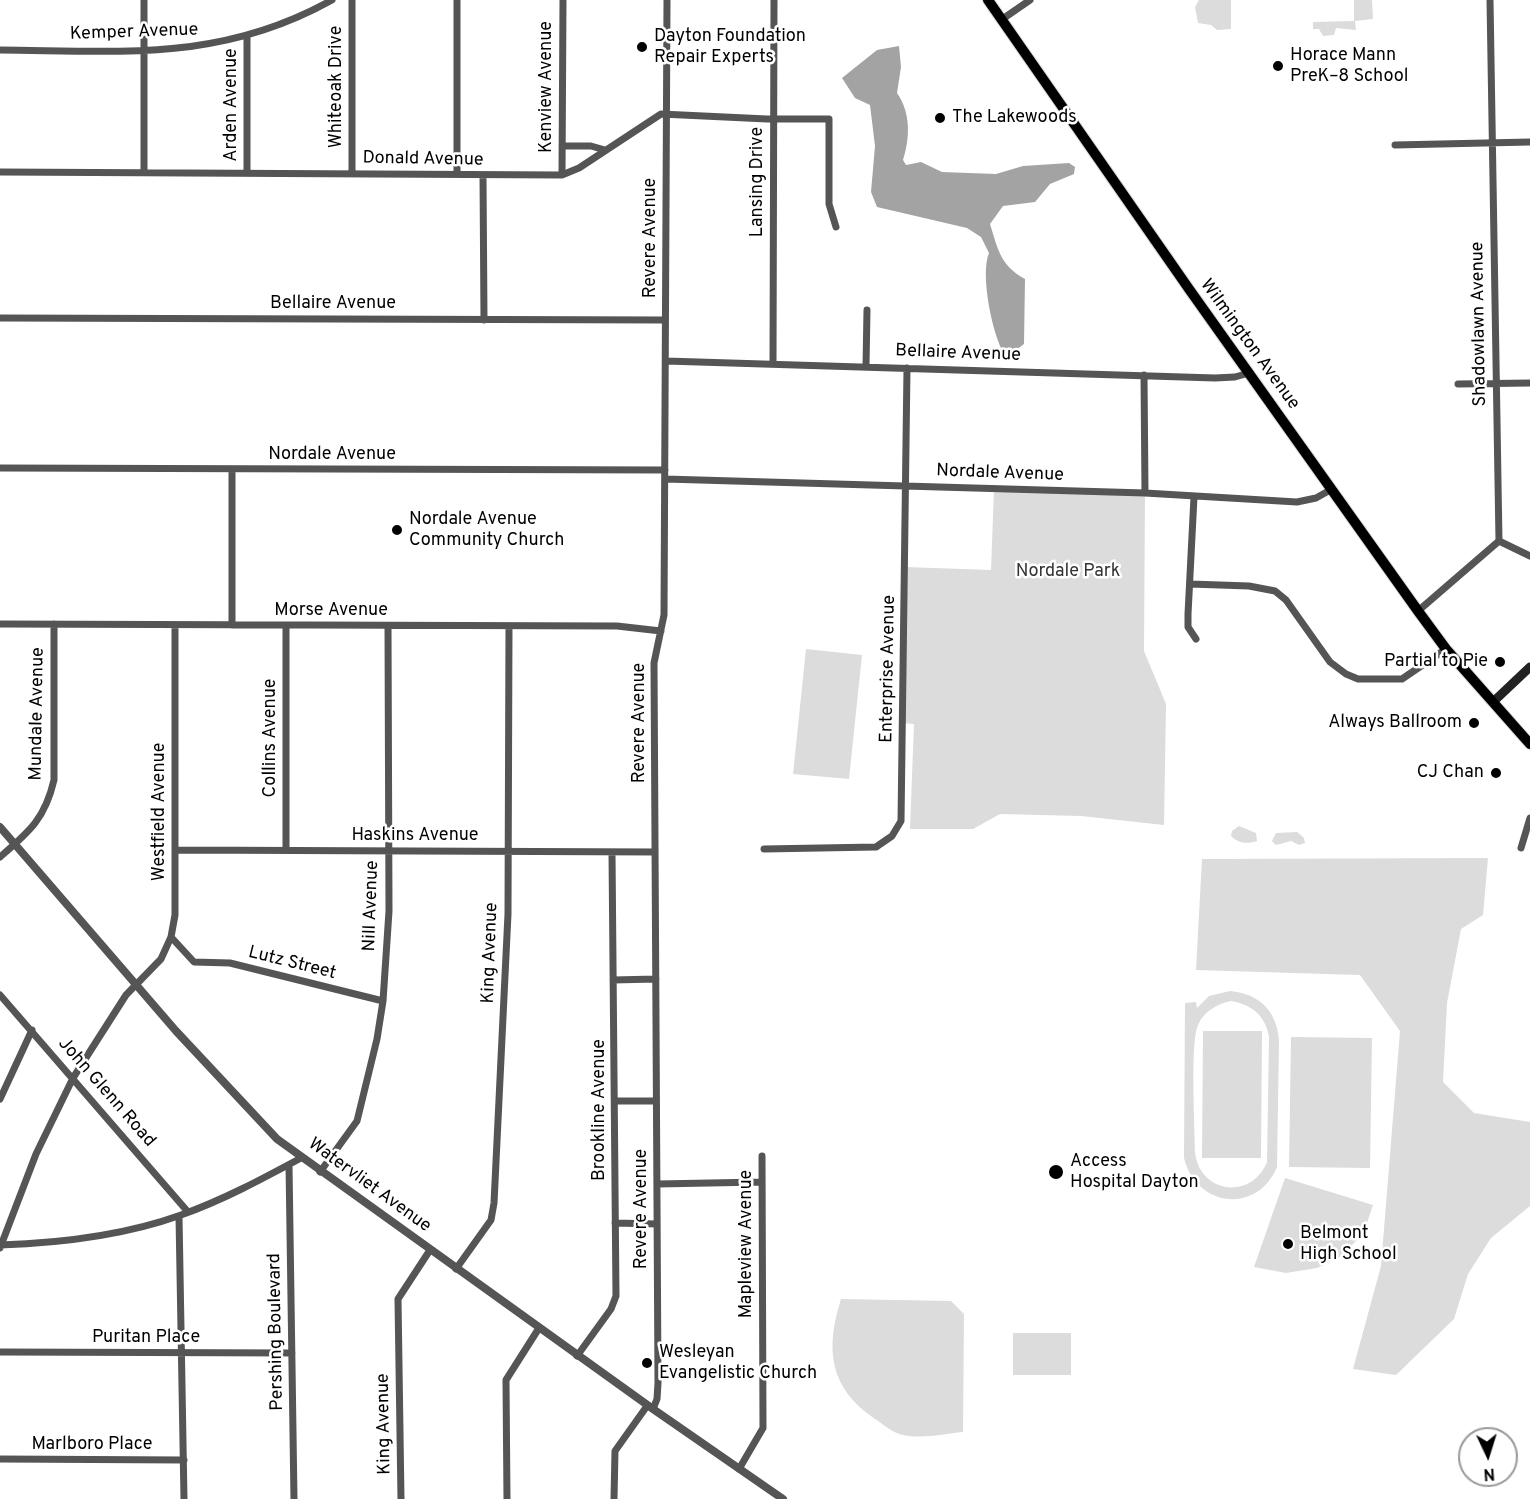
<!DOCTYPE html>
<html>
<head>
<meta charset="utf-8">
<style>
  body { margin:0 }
  #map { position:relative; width:1530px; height:1499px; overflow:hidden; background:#fff; font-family:Overpass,sans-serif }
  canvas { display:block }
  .north { position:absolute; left:1458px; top:1427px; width:60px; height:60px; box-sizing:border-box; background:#fff; border:2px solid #999; border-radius:50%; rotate:176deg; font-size:16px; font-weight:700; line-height:24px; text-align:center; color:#000 }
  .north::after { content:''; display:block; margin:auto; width:21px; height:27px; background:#000; clip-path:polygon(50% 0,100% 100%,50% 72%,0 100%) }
</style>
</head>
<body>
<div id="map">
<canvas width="1530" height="1499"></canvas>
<div class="north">N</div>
</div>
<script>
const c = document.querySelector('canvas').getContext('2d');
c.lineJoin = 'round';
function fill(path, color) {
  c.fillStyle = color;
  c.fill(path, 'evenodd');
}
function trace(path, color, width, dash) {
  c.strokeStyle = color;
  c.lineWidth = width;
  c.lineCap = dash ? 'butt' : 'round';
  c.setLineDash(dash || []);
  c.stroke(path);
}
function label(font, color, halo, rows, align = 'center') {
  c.font = font + ' Overpass,sans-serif';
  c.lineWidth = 5;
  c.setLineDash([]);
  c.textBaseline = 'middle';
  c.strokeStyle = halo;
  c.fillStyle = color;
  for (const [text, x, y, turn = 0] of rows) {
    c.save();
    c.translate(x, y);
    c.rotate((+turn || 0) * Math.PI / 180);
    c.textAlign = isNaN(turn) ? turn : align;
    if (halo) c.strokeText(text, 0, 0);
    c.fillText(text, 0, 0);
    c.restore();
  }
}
const green = new Path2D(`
  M 1199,0 L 1231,0 L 1231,29 L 1217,30 L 1211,25 L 1198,23 L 1195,7 Z
  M 1354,0 L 1372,0 L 1373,19 L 1355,21 L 1356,30 L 1336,28 L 1334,35 L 1323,36 L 1319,29 L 1313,29 L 1313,22 L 1354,21 Z
  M 994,489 L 1145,493 L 1144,651 L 1166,704 L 1164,825 L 1081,816 L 1000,814 L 973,829 L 910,829 L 914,724 L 903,723 L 905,567 L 991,570 Z
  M 806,649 L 862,655 L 849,779 L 793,774 Z
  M 1239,826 L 1256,833 L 1257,841 C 1248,844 1239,844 1231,836 L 1232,831 Z
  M 1297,832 L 1304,838 L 1305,843 L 1299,845 L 1291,841 L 1276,845 L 1272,841 L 1276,833 Z
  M 1488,858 L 1483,915 L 1461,929 L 1447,1003 L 1443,1082 L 1474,1113 L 1530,1122 L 1530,1206 L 1491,1238 L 1468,1274 L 1454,1319 L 1396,1375 L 1353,1369 L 1381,1266 L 1400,1031 L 1360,975 L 1196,970 L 1202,859 Z
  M 1230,991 C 1260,994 1277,1011 1279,1041 L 1277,1167 C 1257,1215 1196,1207 1184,1158 L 1185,1003 L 1196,1002 L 1197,1008 L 1209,996 ZM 1231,1001 C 1251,1004 1266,1016 1269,1037 L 1267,1162 C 1251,1201 1199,1193 1195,1152 C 1195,1127 1190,1043 1198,1025 C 1204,1011 1217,1004 1231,1001 Z
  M 1203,1031 L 1262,1031 L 1261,1158 L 1202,1158 Z
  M 1291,1037 L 1372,1038 L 1370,1168 L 1289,1167 Z
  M 1285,1178 L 1373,1205 L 1364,1232 L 1342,1256 L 1317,1268 L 1286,1273 L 1254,1267 Z
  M 841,1299 L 951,1301 L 964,1314 L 963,1432 C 944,1434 922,1439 903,1435 C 893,1433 884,1425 875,1419 C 829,1388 825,1349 841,1299 Z
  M 1013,1333 L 1071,1333 L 1071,1375 L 1013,1375 Z`);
const water = new Path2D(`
  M 899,46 L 901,67 L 897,93 C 911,113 910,138 903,160 L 906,165 L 921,162 L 942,172 L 996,174 L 1023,166 L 1069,163 L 1075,167 L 1074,174 L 1050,184 L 1035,202 L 1003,206 L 990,224 C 998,250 1001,266 1025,279 L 1024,344 L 1016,350 L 1003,352 C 992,332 980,274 989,253 L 981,237 L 967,228 L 877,207 L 871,192 L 875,146 L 870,105 L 855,98 L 842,78 L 877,50 Z`);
const minor = new Path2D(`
  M 1001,20 L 1030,0
  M 247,37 L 247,173
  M 0,50 C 123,51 221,62 332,0
  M 1395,145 L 1530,142
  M 562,146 L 591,146 L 605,150
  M 0,172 L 562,175 L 579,168 L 661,114 L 767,119 L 829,119 L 829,204 L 836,227
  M 144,173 L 144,0
  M 352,174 L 352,0
  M 457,174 L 457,0
  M 483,175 L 484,320
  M 562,175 L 563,0
  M 0,318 L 665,320
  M 666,361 L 1215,378 L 1235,377 L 1249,373
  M 773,364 L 774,0
  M 866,366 L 867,310
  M 1144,375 L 1145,493
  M 1458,384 L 1530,383
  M 0,468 L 665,470
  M 232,470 L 232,625
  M 665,479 L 1145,493 L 1297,502 L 1316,498 L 1332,489
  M 1194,497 L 1188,614 L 1188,627 L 1196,639
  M 1499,541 L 1530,556
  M 1190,584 L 1249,586 L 1275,591 L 1286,600 L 1330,662 L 1346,674 L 1358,679 L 1402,679 L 1446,649
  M 1418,611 L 1499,541 L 1490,0
  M 0,624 L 617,626 L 661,631
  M 286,626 L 286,850
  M 1521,848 L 1530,818
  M 764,849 L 876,847 L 892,836 L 901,821 L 907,368
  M 175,850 L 655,852
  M 0,857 C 29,832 45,819 54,780 L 54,624
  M 171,937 L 194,962 L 230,963 L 383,1001
  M 613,980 L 656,979
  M 0,995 L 188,1212
  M 0,1099 L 32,1030
  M 615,1101 L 656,1101
  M 289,1165 L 294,1499
  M 320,1172 L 357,1121 L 377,1039 L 383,1001 L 389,911 L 388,626
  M 657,1184 L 762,1182
  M 179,1216 L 184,1499
  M 615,1223 L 657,1224
  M 0,1245 C 61,1243 123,1236 181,1215 C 223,1200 262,1179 301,1158
  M 0,1248 L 36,1154 L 73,1078 L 126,995 L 161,959 L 171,937 L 175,915 L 175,625
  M 456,1269 L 491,1220 L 494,1203 L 508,914 L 509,626
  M 0,1352 L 292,1353
  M 577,1356 L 611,1309 L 616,1296 L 612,853
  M 653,1409 L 657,1399 L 658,1383 L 654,663 L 664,615 L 667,0
  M 0,1459 L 184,1460
  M 739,1469 L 763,1428 L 762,1156
  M 401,1499 L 398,1299 L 430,1250
  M 507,1499 L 506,1380 L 539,1328
  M 614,1499 L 615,1451 L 647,1406`);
const tertiary = new Path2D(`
  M 0,827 L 176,1031 L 277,1139 L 653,1409 L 783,1499`);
const secondary = new Path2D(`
  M 1493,702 L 1530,667`);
const primary = new Path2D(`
  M 988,0 L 1189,289 L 1418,611 L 1446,649 L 1530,744`);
const markers = [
  [642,47,6,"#000"],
  [1278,66,6,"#000"],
  [940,118,6,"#000"],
  [397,530,6,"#000"],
  [1500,662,6,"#000"],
  [1474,723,6,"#000"],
  [1496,773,6,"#000"],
  [1056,1172,8,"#000"],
  [1288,1244,6,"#000"],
  [647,1363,6,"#000"]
];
const streetNames = [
  ["Kemper Avenue",134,33,-2],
  ["Whiteoak Drive",337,87,-90],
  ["Kenview Avenue",547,87,-90],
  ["Arden Avenue",232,105,-90],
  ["Donald Avenue",423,160,1],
  ["Lansing Drive",758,182,-90],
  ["Revere Avenue",651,238,-90],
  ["Bellaire Avenue",333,304],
  ["Shadowlawn Avenue",1480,324,-91],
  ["Wilmington Avenue",1249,345,54],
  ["Bellaire Avenue",958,354,2],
  ["Nordale Avenue",332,455],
  ["Nordale Avenue",1000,474,2],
  ["Morse Avenue",331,611],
  ["Enterprise Avenue",889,669,-89],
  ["Mundale Avenue",38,714,-89],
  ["Revere Avenue",640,723,-90],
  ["Collins Avenue",271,738,-90],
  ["Westfield Avenue",160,812,-90],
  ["Haskins Avenue",415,836],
  ["Nill Avenue",372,906,-88],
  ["King Avenue",491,953,-88],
  ["Lutz Street",292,964,14],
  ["John Glenn Road",106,1093,49],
  ["Brookline Avenue",600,1110,-90],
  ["Watervliet Avenue",369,1186,36],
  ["Revere Avenue",642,1209,-90],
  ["Mapleview Avenue",747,1244,-90],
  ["Pershing Boulevard",277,1332,-91],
  ["Puritan Place",146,1338],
  ["King Avenue",385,1424,-91],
  ["Marlboro Place",92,1445]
];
const poiNames = [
  ["Dayton Foundation",654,37],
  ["Repair Experts",654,58],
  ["Horace Mann",1290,56],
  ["PreK–8 School",1290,77],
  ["The Lakewoods",952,118],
  ["Nordale Avenue",409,520],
  ["Community Church",409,541],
  ["Partial to Pie",1488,662,"right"],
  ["Always Ballroom",1462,723,"right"],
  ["CJ Chan",1484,773,"right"],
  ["Access",1070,1162],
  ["Hospital Dayton",1070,1183],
  ["Belmont",1300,1234],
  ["High School",1300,1255],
  ["Wesleyan",659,1353],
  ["Evangelistic Church",659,1374]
];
const parkNames = [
  ["Nordale Park",1068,572]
];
fill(green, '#dcdcdc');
fill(water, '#a3a3a3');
trace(primary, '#dbdbdb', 12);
trace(minor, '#555', 7);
trace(tertiary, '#555', 8);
trace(secondary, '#222', 9);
trace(primary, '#000', 10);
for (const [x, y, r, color] of markers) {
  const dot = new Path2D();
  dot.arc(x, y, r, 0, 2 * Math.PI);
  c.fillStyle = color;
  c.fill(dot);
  trace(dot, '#fff', 2);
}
label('18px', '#000', '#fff', streetNames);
label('18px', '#000', '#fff', poiNames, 'left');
label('18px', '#333', '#fff', parkNames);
</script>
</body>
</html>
